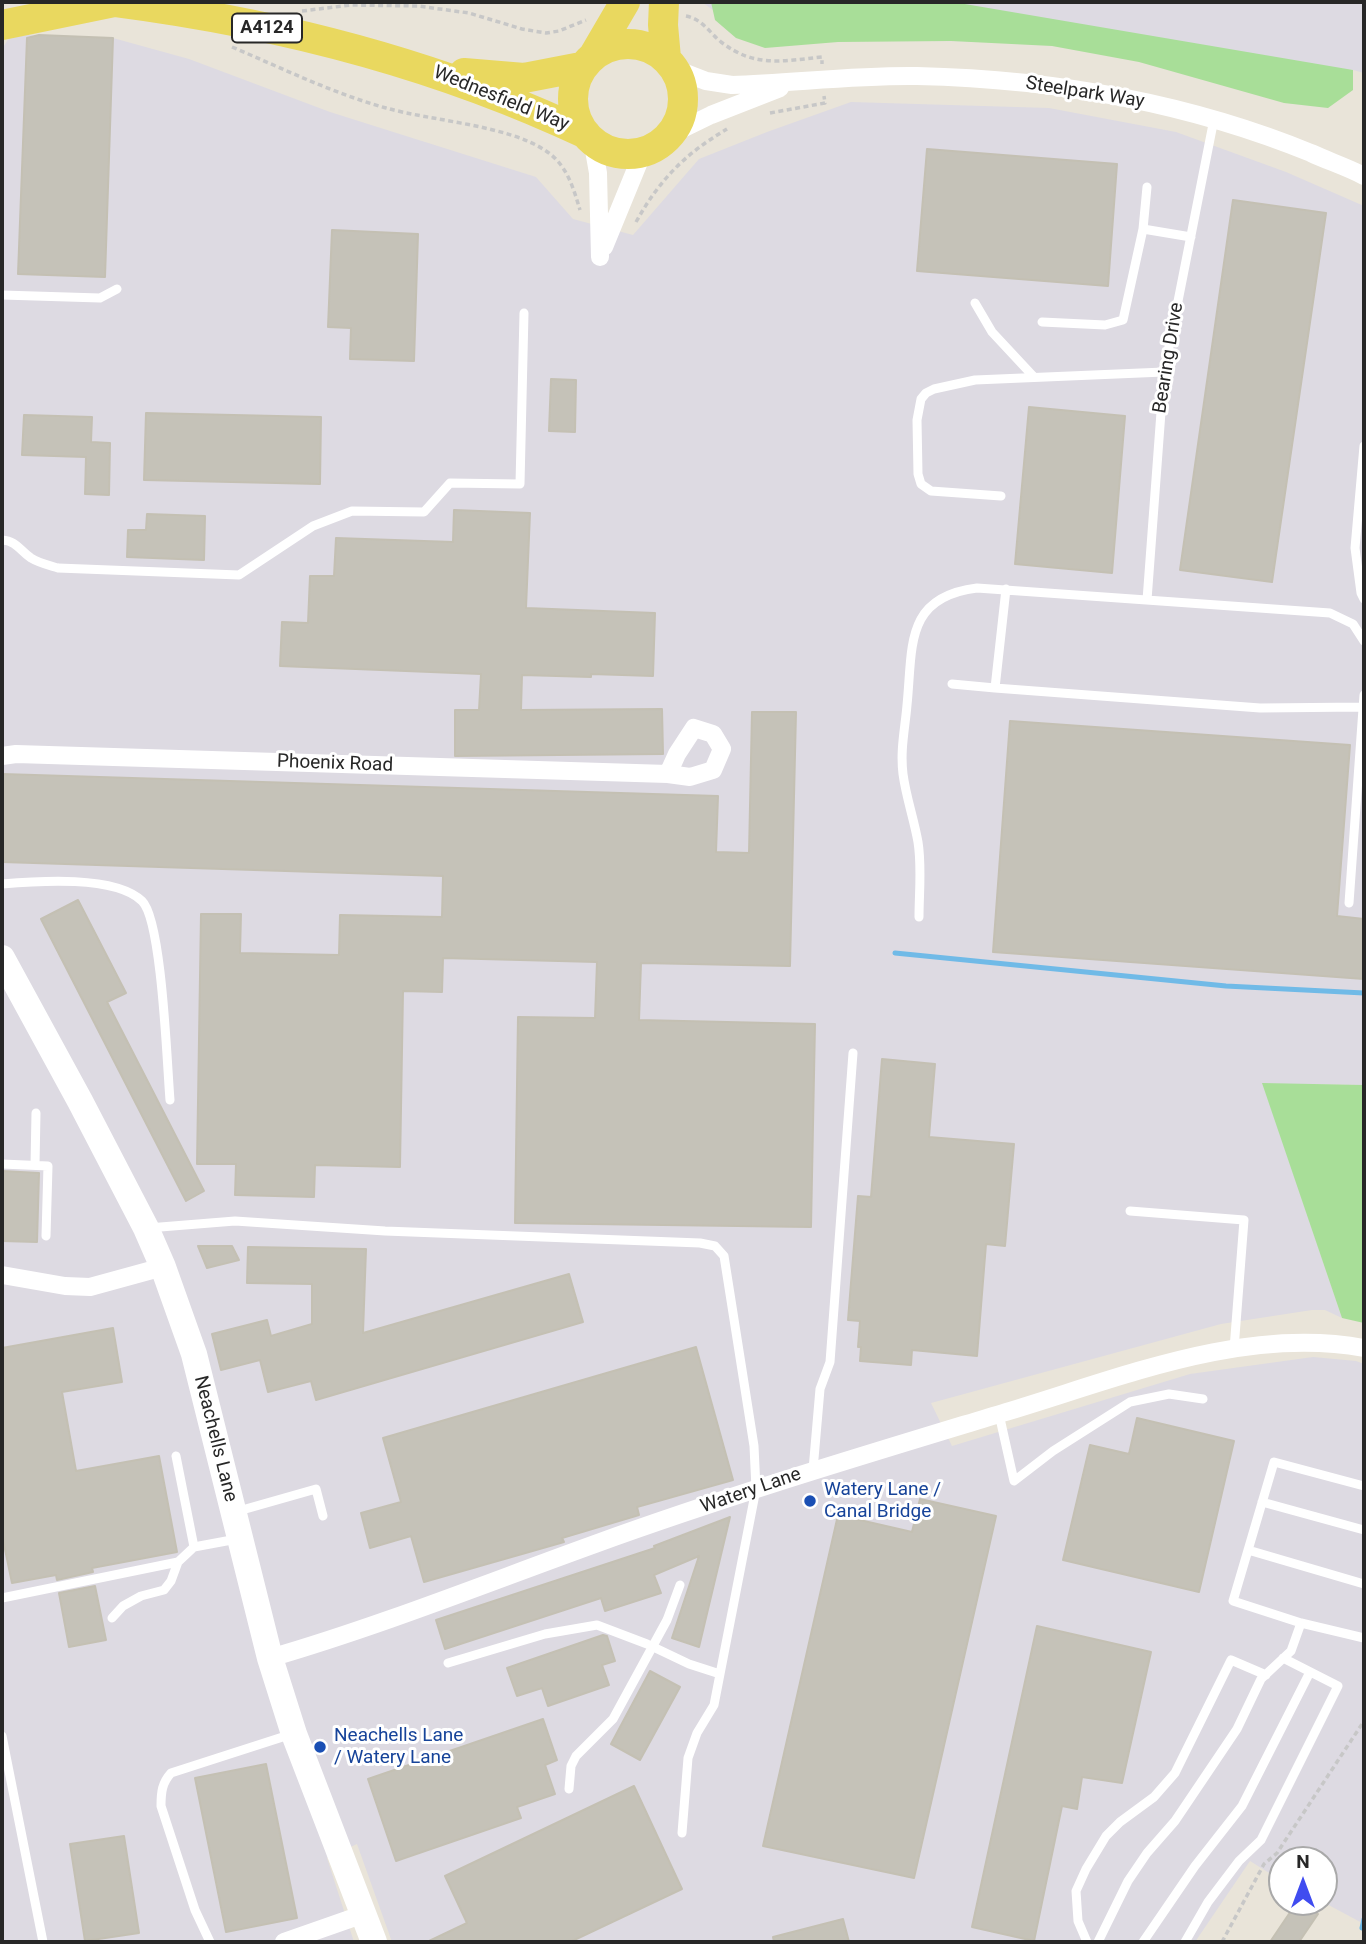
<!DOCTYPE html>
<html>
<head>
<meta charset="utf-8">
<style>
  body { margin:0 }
  #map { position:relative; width:1366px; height:1944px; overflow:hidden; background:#e9e4d9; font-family:Roboto,sans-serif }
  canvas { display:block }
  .frame { position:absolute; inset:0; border:4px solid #272727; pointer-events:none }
  .north { position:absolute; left:1268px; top:1846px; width:70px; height:70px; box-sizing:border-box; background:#fff; border:2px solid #a9a9a9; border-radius:50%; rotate:0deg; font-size:19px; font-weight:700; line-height:28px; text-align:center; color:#272727 }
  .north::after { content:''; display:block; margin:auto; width:24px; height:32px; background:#404cf0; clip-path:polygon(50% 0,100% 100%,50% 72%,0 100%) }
</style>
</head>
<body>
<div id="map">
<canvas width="1366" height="1944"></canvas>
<div class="frame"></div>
<div class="north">N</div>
</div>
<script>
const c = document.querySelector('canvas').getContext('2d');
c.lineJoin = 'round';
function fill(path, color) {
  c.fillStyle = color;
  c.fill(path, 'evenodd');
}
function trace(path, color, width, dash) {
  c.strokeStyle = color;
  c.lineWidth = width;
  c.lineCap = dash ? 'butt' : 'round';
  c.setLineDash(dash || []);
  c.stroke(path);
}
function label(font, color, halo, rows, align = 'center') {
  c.font = font + ' Roboto,sans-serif';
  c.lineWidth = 6;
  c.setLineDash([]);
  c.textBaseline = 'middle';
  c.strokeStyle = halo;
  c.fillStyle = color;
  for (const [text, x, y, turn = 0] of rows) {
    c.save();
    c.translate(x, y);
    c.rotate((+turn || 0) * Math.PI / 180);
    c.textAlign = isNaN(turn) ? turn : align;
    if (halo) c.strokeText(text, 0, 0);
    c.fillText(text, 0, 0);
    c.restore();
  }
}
const industrial = new Path2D(`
  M 702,2 L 1364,2 L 1364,73 L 1353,70 L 1103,42 L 753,40 Z
  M 27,35 L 113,38 L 189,59 L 330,112 L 536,177 L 573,219 L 633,235 L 699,159 L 767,132 L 851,102 L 1049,108 L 1176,132 L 1286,172 L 1364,206 L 1364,1085 L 1263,1084 L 1342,1318 L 1325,1310 L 1312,1310 L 1221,1324 L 931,1403 L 952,1446 L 1190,1374 L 1313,1357 L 1356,1361 L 1364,1364 L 1364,1924 L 1323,1902 L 1324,1860 L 1282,1860 L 1282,1881 L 1250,1861 L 1195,1942 L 392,1942 L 357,1844 L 327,1858 L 354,1942 L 2,1942 L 2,49 L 9,38 Z`);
const green = new Path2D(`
  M 711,2 L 953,2 L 1353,70 L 1353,90 L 1328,108 L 1284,103 L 1139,62 L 1052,46 L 951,41 L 838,42 L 765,48 L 736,38 L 715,20 Z
  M 1262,1083 L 1364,1085 L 1364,1323 L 1342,1318 Z`);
const stream = new Path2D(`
  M 895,953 L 1226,986 L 1364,993
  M 1362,1928 L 1364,1919`);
const building = new Path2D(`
  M 39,35 L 113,38 L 105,277 L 18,274 L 27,38 Z
  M 927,149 L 1117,164 L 1108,286 L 917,271 Z
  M 1233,200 L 1326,213 L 1272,582 L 1180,570 Z
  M 332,230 L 418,234 L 414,361 L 350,359 L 351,328 L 328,327 Z
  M 551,379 L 576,380 L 575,432 L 549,431 Z
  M 1029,407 L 1125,416 L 1112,573 L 1015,564 Z
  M 146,413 L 321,417 L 320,484 L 144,480 Z
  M 24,415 L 92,417 L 91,442 L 110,443 L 109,495 L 85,494 L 86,457 L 22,455 Z
  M 454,510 L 530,513 L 526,608 L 655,613 L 653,676 L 591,674 L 591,677 L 522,675 L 521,710 L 662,709 L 663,754 L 455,756 L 455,710 L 479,710 L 481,674 L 280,666 L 282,622 L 308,623 L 310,576 L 334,576 L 336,538 L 453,542 Z
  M 147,514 L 205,516 L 204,560 L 127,557 L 128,530 L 146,530 Z
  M 752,712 L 796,712 L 790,966 L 641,963 L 639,1020 L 815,1024 L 811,1227 L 515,1223 L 518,1017 L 595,1018 L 597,962 L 443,958 L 442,992 L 403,991 L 400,1167 L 315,1165 L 314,1197 L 235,1195 L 236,1164 L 197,1164 L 201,914 L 241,914 L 240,953 L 339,955 L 340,915 L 442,917 L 443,876 L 2,862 L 2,774 L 718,796 L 716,852 L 749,853 Z
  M 1010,721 L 1350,745 L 1337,916 L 1364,919 L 1364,979 L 993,952 Z
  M 78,900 L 126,993 L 107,1002 L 204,1191 L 186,1201 L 41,919 Z
  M 882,1059 L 935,1064 L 929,1137 L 1014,1144 L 1005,1246 L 986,1244 L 977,1356 L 912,1350 L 911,1365 L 860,1361 L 861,1347 L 858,1347 L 860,1321 L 848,1320 L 858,1196 L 871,1197 Z
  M 2,1171 L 39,1173 L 37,1242 L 2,1241 Z
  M 198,1246 L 232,1246 L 239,1260 L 207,1268 Z
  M 248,1247 L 366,1249 L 363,1333 L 569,1274 L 583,1322 L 316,1400 L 311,1381 L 268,1392 L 260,1360 L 221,1370 L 212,1334 L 267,1320 L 271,1336 L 312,1324 L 312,1284 L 247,1283 Z
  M 113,1328 L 122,1382 L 62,1392 L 76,1471 L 159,1456 L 177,1552 L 92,1568 L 93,1572 L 57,1580 L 56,1575 L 12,1583 L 2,1535 L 2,1348 Z
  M 696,1347 L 733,1480 L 637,1507 L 639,1515 L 562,1538 L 564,1542 L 424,1582 L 411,1536 L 370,1548 L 361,1513 L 401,1502 L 383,1438 Z
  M 1137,1418 L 1234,1441 L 1199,1592 L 1063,1560 L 1090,1445 L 1129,1454 Z
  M 920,1499 L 996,1516 L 914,1878 L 763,1846 L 838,1515 L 912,1532 Z
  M 730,1517 L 699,1647 L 672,1638 L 699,1556 L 654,1575 L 661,1593 L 605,1611 L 601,1598 L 445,1649 L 436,1620 L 655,1548 L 654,1546 Z
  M 95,1586 L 106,1640 L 69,1647 L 59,1593 Z
  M 1037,1626 L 1151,1652 L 1122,1783 L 1082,1777 L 1077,1809 L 1062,1806 L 1034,1941 L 972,1927 Z
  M 603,1635 L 607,1636 L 615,1661 L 602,1665 L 609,1685 L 548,1706 L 542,1688 L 517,1696 L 507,1668 Z
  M 650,1671 L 680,1687 L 640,1760 L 611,1744 Z
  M 543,1719 L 557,1760 L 545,1765 L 555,1794 L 517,1807 L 521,1818 L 396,1861 L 368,1779 Z
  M 266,1764 L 297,1918 L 226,1932 L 195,1778 Z
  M 634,1786 L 682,1889 L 570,1942 L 427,1942 L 467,1923 L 445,1876 Z
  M 124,1836 L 139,1933 L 85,1941 L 70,1844 Z
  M 1297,1902 L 1301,1902 L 1318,1914 L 1299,1942 L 1270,1942 Z
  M 843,1919 L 849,1942 L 774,1942 L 773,1937 Z`);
const path = new Path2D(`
  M 302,11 L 351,5 L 418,6 L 469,13 L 522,29 L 546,33 L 559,31 L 586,20
  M 686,16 C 702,19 709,32 721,42 C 755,68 782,61 822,57 L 822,64
  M 232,47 C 284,69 332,93 386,108 C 432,121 508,125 546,151 C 567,165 573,187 580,210
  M 770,113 L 825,103 L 824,96
  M 636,222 C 660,179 685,154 727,129
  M 1222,1942 L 1264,1864 L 1277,1853 L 1364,1721`);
const lane = new Path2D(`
  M 1143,229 L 1191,237
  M 2,295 L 100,298 L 117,289
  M 975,303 L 992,332 L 1033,376
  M 1042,322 L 1105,325 L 1123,320 L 1143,229 L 1147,187
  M 1364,446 L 1355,548 L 1361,593 L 1364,599
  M 1001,496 L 931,491 L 921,484 L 918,474 L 917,420 L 921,399 L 926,393 L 934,389 L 975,380 L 1164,372
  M 2,540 C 17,541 19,550 31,558 C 39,563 48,565 58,568 L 239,575 L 313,526 L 352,511 L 424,512 L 450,483 L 520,484 L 524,313
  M 1006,589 L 995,688 L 1260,708 L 1363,707
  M 1147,600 L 1164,372 L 1214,119
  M 952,684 L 995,688
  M 2,884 C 37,881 115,875 142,901 C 162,920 167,1065 170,1100
  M 1349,903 L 1364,695
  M 919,917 C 919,893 922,867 918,842 C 914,819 906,797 903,774 C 900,750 905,729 907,705 C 913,647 904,597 977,588 L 1330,613 L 1353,624 L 1364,641
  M 2,1164 L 48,1166 L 46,1236
  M 35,1165 L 36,1113
  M 1130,1211 L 1244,1220 L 1234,1349
  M 148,1228 L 235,1221 L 385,1231 L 700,1243 L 715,1246 L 724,1256 L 754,1446 L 756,1489 L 714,1705 L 697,1733 L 688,1758 L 682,1833
  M 999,1414 L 1014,1481 L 1053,1451 L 1130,1402 L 1169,1394 L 1203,1399
  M 176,1456 L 194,1547 L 237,1539
  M 813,1470 L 820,1389 L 830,1362 L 853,1053
  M 1364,1486 L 1274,1462 L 1233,1601 L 1301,1623 L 1364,1638
  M 1262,1502 L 1364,1530
  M 235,1512 L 316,1489 L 323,1516
  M 1248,1550 L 1364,1584
  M 2,1598 L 178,1562
  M 112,1618 L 123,1606 L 141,1596 L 164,1590 L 171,1581 L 178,1562 L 194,1547
  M 448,1663 L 545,1634 L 597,1625 L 647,1644 L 689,1664 L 720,1674
  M 2,1736 L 43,1942
  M 569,1789 L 571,1766 L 576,1756 L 613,1719 L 667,1620 L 680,1585
  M 210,1942 L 195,1910 L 161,1806 C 161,1792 162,1783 171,1773 L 292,1734
  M 1087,1942 L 1078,1921 L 1076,1891 L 1086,1869 L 1106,1836 L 1120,1822 L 1154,1797 L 1175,1773 L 1231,1660 L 1266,1675
  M 1098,1942 L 1128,1881 L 1147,1853 L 1175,1821 L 1237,1729 L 1261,1679 L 1291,1651 L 1301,1623
  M 1143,1942 L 1195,1866 L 1242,1806 L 1310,1672
  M 1185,1942 L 1208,1902 L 1239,1861 L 1261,1840 L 1338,1686 L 1283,1658`);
const street = new Path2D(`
  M 675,69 L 706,81 L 732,85 C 794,83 855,75 917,76 C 1051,79 1186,102 1311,153 C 1328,161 1347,167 1364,176
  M 672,134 L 711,115 L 780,88
  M 592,139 L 598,173 L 600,257
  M 604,247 L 643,152
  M 694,728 L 713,734 L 722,749 L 713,770 L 690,777 L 668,774 L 677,754 Z
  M 2,756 L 16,754 L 668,774
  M 2,1275 L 65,1286 L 90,1287 L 163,1267
  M 270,1658 C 380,1626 487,1583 595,1544 C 730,1495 868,1454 1006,1412 C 1120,1378 1243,1326 1364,1348
  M 284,1942 L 364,1914`);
const secondary = new Path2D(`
  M 2,958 L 80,1101 L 146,1228 L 163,1267 L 194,1354 L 270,1658 L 294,1734 L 374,1942`);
const primary = new Path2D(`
  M 116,2 C 278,23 438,64 586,134
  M 664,2 L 663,25 L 666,58
  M 2,25 L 114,2
  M573 99a55 55 0 1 1 110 0a55 55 0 1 1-110 0Z
  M 594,55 L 625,2
  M 464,73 L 524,78 L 581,67`);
const markers = [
  [810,1501,7,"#1a4fb4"],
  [320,1747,7,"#1a4fb4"]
];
const shields = [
  [267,28,70]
];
const shieldNames = [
  ["A4124",267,28]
];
const streetNames = [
  ["Steelpark Way",1085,93,9],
  ["Wednesfield Way",501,99,22],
  ["Bearing Drive",1169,358,-81],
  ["Phoenix Road",335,764,2],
  ["Neachells Lane",215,1439,76],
  ["Watery Lane",751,1491,-19]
];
const transitNames = [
  ["Watery Lane /",824,1490],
  ["Canal Bridge",824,1512],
  ["Neachells Lane",334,1736],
  ["/ Watery Lane",334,1758]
];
fill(industrial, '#dddae2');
fill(green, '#a8de98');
trace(stream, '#70bae7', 5);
fill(building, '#c5c2b8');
trace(building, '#c4c0b3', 2);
trace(path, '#c7c7c7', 3.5, [5, 3.5]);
trace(lane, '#fff', 9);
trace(street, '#fff', 18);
trace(secondary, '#fff', 26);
trace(primary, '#e9d85f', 30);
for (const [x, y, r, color] of markers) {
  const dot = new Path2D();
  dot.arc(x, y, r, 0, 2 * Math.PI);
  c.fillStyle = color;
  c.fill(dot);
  trace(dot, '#fff', 2.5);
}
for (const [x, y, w] of shields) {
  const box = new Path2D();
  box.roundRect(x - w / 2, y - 14.5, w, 29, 5);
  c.fillStyle = '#fff';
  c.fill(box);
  trace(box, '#272727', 2);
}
label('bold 18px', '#272727', null, shieldNames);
label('19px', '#272727', '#fff', streetNames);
label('19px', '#164399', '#fff', transitNames, 'left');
</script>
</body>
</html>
